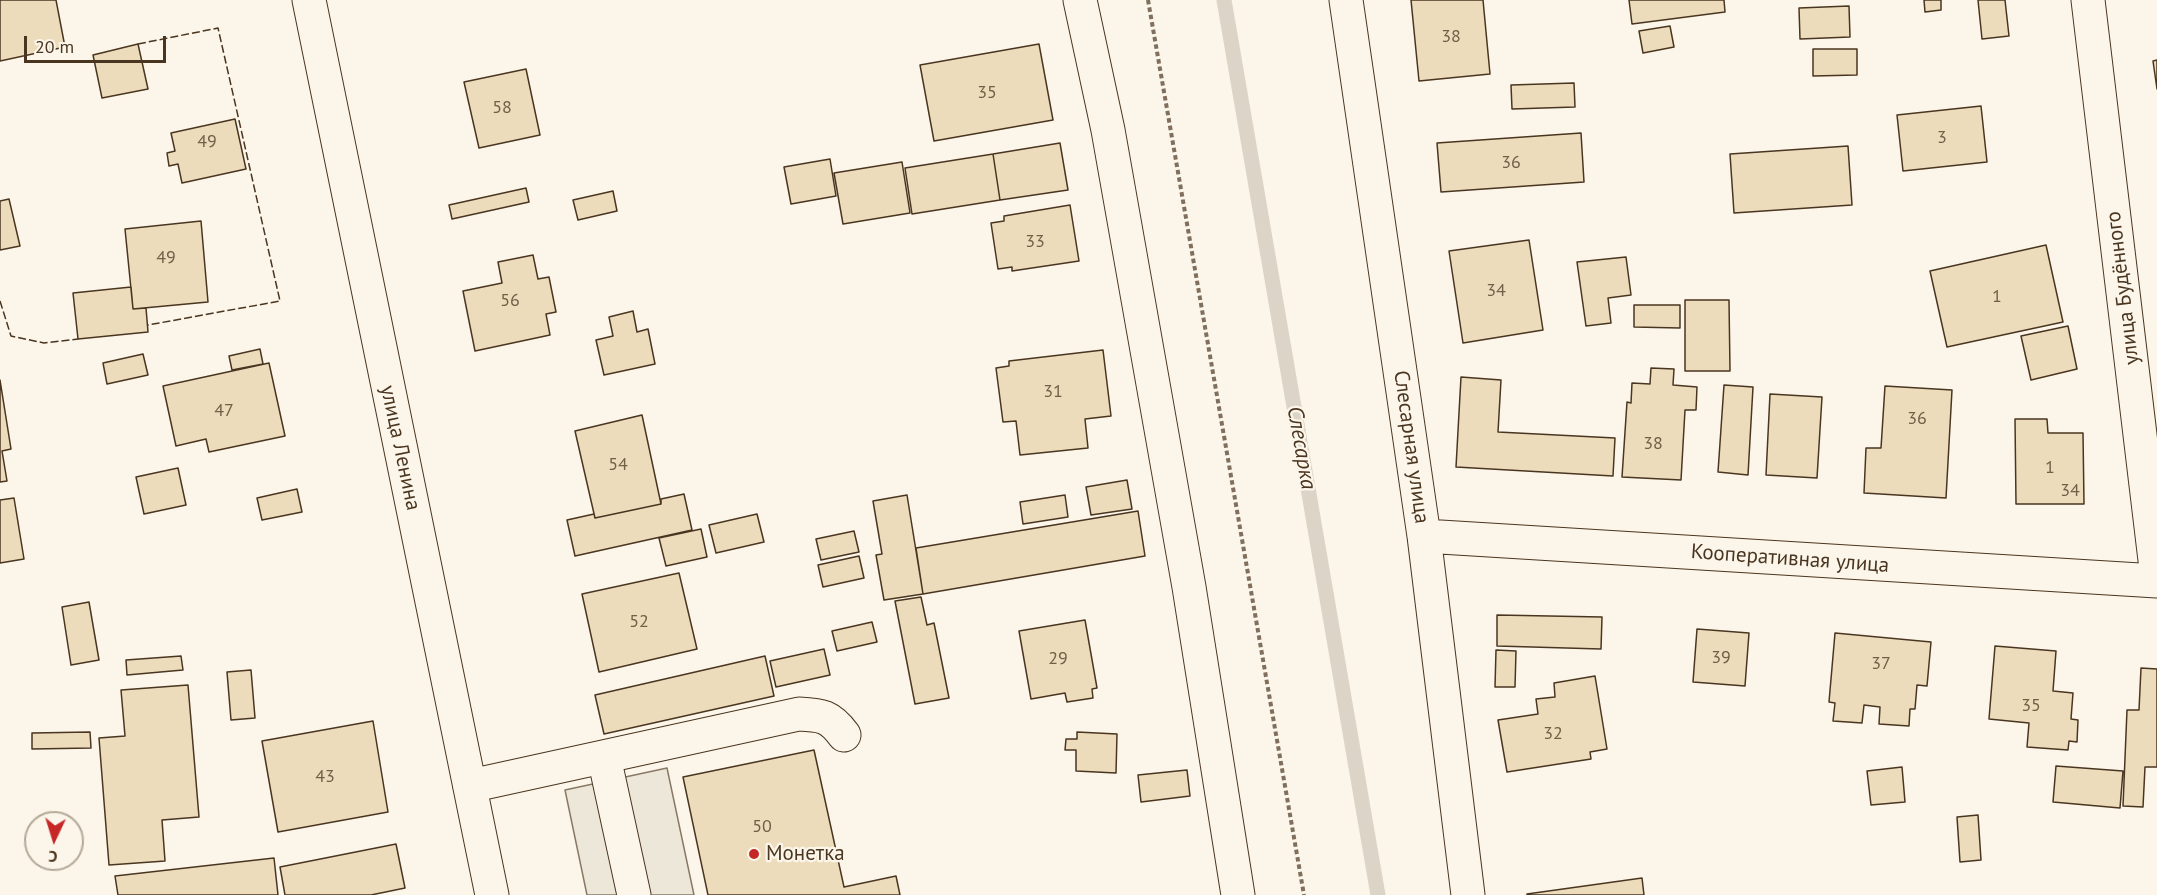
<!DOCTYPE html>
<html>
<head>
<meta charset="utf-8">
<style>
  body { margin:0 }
  #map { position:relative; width:2157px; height:895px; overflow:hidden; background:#fbf6e9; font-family:"PT Sans",sans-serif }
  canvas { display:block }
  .north { position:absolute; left:24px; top:811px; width:60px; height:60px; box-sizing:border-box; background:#fbf6e9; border:2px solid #b4a999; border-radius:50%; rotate:184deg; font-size:16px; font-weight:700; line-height:24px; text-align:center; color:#4a3520 }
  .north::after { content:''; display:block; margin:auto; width:21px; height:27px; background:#c62828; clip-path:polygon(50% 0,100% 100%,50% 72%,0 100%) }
  .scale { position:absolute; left:24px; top:36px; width:142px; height:27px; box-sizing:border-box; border:3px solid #4a3520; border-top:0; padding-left:8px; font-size:18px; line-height:21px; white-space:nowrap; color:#4a3520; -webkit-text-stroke:4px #fbf6e9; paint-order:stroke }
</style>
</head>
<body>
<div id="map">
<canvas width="2157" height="895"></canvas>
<div class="north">С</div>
<div class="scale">20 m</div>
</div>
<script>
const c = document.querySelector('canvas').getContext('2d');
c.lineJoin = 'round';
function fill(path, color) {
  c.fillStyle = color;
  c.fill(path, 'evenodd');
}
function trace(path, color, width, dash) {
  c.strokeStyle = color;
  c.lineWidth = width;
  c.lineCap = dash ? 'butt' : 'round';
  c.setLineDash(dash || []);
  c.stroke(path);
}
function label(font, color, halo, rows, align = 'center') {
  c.font = font + ' "PT Sans",sans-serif';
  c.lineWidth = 4.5;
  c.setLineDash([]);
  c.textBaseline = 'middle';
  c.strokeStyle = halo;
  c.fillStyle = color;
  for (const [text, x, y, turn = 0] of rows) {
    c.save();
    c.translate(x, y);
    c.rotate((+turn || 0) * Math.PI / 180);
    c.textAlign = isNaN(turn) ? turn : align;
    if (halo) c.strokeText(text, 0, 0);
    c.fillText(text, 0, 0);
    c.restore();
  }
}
const parking = new Path2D(`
  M 667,768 L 694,895 L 587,895 L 565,790 Z`);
const stream = new Path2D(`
  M 1224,0 L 1378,895`);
const building = new Path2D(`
  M 0,0 L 56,0 L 65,47 L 0,61 Z
  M 1411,0 L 1483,0 L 1490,74 L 1419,81 Z
  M 1629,0 L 1724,0 L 1725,12 L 1632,24 Z
  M 1924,0 L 1941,0 L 1941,10 L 1925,12 Z
  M 1978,0 L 2005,0 L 2009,36 L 1982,39 Z
  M 1849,6 L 1850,37 L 1800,39 L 1799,8 Z
  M 1670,26 L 1674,47 L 1643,53 L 1639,31 Z
  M 138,44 L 148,89 L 102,98 L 93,55 Z
  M 1039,44 L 1053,120 L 934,141 L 920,65 Z
  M 1813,49 L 1857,49 L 1857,75 L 1813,76 Z
  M 2157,60 L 2157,89 L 2153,61 Z
  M 526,69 L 540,135 L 479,148 L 464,82 Z
  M 1574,83 L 1575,107 L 1512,109 L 1511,85 Z
  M 1981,106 L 1987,162 L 1903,171 L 1897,115 Z
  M 235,119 L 246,169 L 182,183 L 178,164 L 169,166 L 167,153 L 175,151 L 171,133 Z
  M 1581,133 L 1584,182 L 1441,192 L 1437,143 Z
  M 1060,143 L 1068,190 L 1000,200 L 993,154 Z
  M 1848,146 L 1852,205 L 1734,213 L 1730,154 Z
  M 993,154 L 1000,200 L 912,214 L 905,168 Z
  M 830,159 L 836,196 L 791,204 L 784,167 Z
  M 902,162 L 910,213 L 843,224 L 834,173 Z
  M 526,188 L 529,202 L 452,219 L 449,205 Z
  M 613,191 L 617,211 L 578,220 L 573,200 Z
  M 9,199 L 20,246 L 0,250 L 0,201 Z
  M 1070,205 L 1079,261 L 1012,271 L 1012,267 L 998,269 L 991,223 L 1004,221 L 1004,216 Z
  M 201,221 L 208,302 L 133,309 L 125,229 Z
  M 1529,240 L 1543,330 L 1463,343 L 1449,251 Z
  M 2046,245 L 2063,322 L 1947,347 L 1930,271 Z
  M 533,255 L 538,279 L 549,277 L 556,312 L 546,314 L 550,335 L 475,351 L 463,291 L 502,283 L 498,262 Z
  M 1626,257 L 1631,295 L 1608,298 L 1611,323 L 1586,326 L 1577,262 Z
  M 131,287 L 133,309 L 146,308 L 148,332 L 78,339 L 73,293 Z
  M 1685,300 L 1729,300 L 1730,371 L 1685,371 Z
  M 1634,305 L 1680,305 L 1680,328 L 1634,327 Z
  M 633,311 L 637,332 L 648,329 L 655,364 L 604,375 L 596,340 L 613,336 L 609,317 Z
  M 2068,326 L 2077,369 L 2031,380 L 2021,336 Z
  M 260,349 L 263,364 L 232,370 L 229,356 Z
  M 1103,350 L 1111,416 L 1085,419 L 1088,448 L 1020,455 L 1016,421 L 1003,422 L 996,368 L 1009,366 L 1009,361 Z
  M 143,354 L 148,375 L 107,384 L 103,363 Z
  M 269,363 L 285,436 L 209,452 L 206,439 L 176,446 L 163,386 Z
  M 1651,368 L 1674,369 L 1673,385 L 1697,387 L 1696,410 L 1685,410 L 1681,480 L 1622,477 L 1627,402 L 1631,403 L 1632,383 L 1650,384 Z
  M 1461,377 L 1501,380 L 1498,432 L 1615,438 L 1613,476 L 1456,467 Z
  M 0,380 L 11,449 L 2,451 L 7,481 L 0,482 Z
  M 1724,385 L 1753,387 L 1748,475 L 1718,472 Z
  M 1885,386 L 1952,390 L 1946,498 L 1864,493 L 1866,448 L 1881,448 Z
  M 1770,394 L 1822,397 L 1817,478 L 1766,475 Z
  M 642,415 L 661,504 L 595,518 L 575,431 Z
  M 2015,419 L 2047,419 L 2048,433 L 2083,433 L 2084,504 L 2016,504 Z
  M 178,468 L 186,505 L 144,514 L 136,477 Z
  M 1127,480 L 1132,509 L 1091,515 L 1086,487 Z
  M 297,489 L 302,512 L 262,520 L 257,498 Z
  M 684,494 L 692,530 L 575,556 L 567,520 L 594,514 L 595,518 L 661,504 L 661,499 Z
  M 907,495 L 923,594 L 884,600 L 876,555 L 882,554 L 873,501 Z
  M 1065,495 L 1068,517 L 1023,524 L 1020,502 Z
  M 14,498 L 24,559 L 0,563 L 0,500 Z
  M 1138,511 L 1145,556 L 923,594 L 916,548 Z
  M 757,514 L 764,542 L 716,553 L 709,525 Z
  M 701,529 L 707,557 L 666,566 L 659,538 Z
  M 854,531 L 859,552 L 821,560 L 816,539 Z
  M 859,556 L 864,578 L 823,587 L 818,565 Z
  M 679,573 L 697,649 L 599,672 L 582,594 Z
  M 921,597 L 927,625 L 934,623 L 949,698 L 915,704 L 895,601 Z
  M 89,602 L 99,660 L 71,665 L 62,607 Z
  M 1497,615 L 1602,617 L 1601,649 L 1497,646 Z
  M 1085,620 L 1097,688 L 1092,689 L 1093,698 L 1067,702 L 1065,693 L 1031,699 L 1019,631 Z
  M 872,622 L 877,642 L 837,651 L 832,631 Z
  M 1697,629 L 1749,633 L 1745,686 L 1693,682 Z
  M 1835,633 L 1931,642 L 1927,686 L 1917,685 L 1915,709 L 1910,709 L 1909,726 L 1879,724 L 1880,707 L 1864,705 L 1862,723 L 1833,721 L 1835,703 L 1829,702 Z
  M 1995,646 L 2056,651 L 2053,691 L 2073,693 L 2071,719 L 2078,720 L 2077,742 L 2069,741 L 2068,750 L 2027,747 L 2029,723 L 1989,719 Z
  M 824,649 L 830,675 L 776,687 L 770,661 Z
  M 1496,650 L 1516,651 L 1515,687 L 1495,687 Z
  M 181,656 L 183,670 L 127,675 L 126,660 Z
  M 765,656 L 774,696 L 604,734 L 595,695 Z
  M 2141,668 L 2157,669 L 2157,767 L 2145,767 L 2143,807 L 2123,806 L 2127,710 L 2139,710 Z
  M 251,670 L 255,718 L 231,720 L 227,672 Z
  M 1595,676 L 1607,749 L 1590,752 L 1591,759 L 1507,772 L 1498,720 L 1538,714 L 1536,699 L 1555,697 L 1554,683 Z
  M 188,685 L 199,817 L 162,820 L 165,861 L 109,865 L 99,738 L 125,736 L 121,690 Z
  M 373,721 L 388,812 L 278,832 L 262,741 Z
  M 90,732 L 91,748 L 32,749 L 32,733 Z
  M 1077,732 L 1117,734 L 1116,773 L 1076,771 L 1076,750 L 1065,750 L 1066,739 L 1077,739 Z
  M 814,750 L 844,887 L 896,876 L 900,895 L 708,895 L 683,777 Z
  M 2056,766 L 2123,771 L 2120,808 L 2053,802 Z
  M 1902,767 L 1905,802 L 1871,805 L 1867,771 Z
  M 1187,770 L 1190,796 L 1141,802 L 1138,775 Z
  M 1978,815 L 1981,860 L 1960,862 L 1957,817 Z
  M 396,844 L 405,888 L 371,895 L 285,895 L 280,867 Z
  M 274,858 L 278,895 L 118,895 L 115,876 Z
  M 1642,878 L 1644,895 L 1527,895 L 1527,894 Z`);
const path = new Path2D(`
  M 1148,0 L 1304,895`);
const minor = new Path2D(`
  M 1080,0 L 1108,130 L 1189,587 L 1238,895
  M 1346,0 L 1424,536 L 1468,895
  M 2088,0 L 2157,577
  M 1424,536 L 2157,581
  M 604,757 L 634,895
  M 470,786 L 799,714 C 822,715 830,716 844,735`);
const major = new Path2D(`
  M 309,0 L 492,895`);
const fence = new Path2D(`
  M 138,44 L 218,28 L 280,301 L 148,325
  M 0,301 L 11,336 L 44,343 L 78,339`);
const markers = [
  [754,854,6,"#c62828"]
];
const numberNames = [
  ["38",1451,37],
  ["35",987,93],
  ["58",502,108],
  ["3",1942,138],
  ["49",207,142],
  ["36",1511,163],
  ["33",1035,242],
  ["49",166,258],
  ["34",1496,291],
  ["1",1997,297],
  ["56",510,301],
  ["31",1053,392],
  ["47",224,411],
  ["36",1917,419],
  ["38",1653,444],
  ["54",618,465],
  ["1",2050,468],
  ["34",2070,491],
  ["52",639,622],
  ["39",1721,658],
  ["29",1058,659],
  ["37",1881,664],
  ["35",2031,706],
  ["32",1553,734],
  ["43",325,777],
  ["50",762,827]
];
const streetNames = [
  ["улица Будённого",2123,288,-97],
  ["Слесарная улица",1411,447,82],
  ["улица Ленина",400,448,78],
  ["Кооперативная улица",1790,559,4]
];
const poiNames = [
  ["Монетка",766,854]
];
const waterNames = [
  ["Слесарка",1301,448,80]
];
fill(parking, '#ede7d9');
trace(parking, '#887966', 1.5);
trace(stream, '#dcd4c6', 15);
fill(building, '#ecdcbc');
trace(building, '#4a3520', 1.5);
trace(minor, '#4a3520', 35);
trace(major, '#4a3520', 35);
trace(path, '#7f6f5c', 4, [4.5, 3]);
trace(minor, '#fbf6e9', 33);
trace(major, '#fbf6e9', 33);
trace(fence, '#4a3520', 1.5, [8, 3]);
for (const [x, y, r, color] of markers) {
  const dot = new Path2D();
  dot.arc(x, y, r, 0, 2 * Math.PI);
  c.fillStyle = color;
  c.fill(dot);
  trace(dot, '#fbf6e9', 2);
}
label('18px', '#725f47', null, numberNames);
label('21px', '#4a3520', '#fbf6e9', streetNames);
label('21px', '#4a3520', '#fbf6e9', poiNames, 'left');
label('italic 22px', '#4a3520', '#fbf6e9', waterNames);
</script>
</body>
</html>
